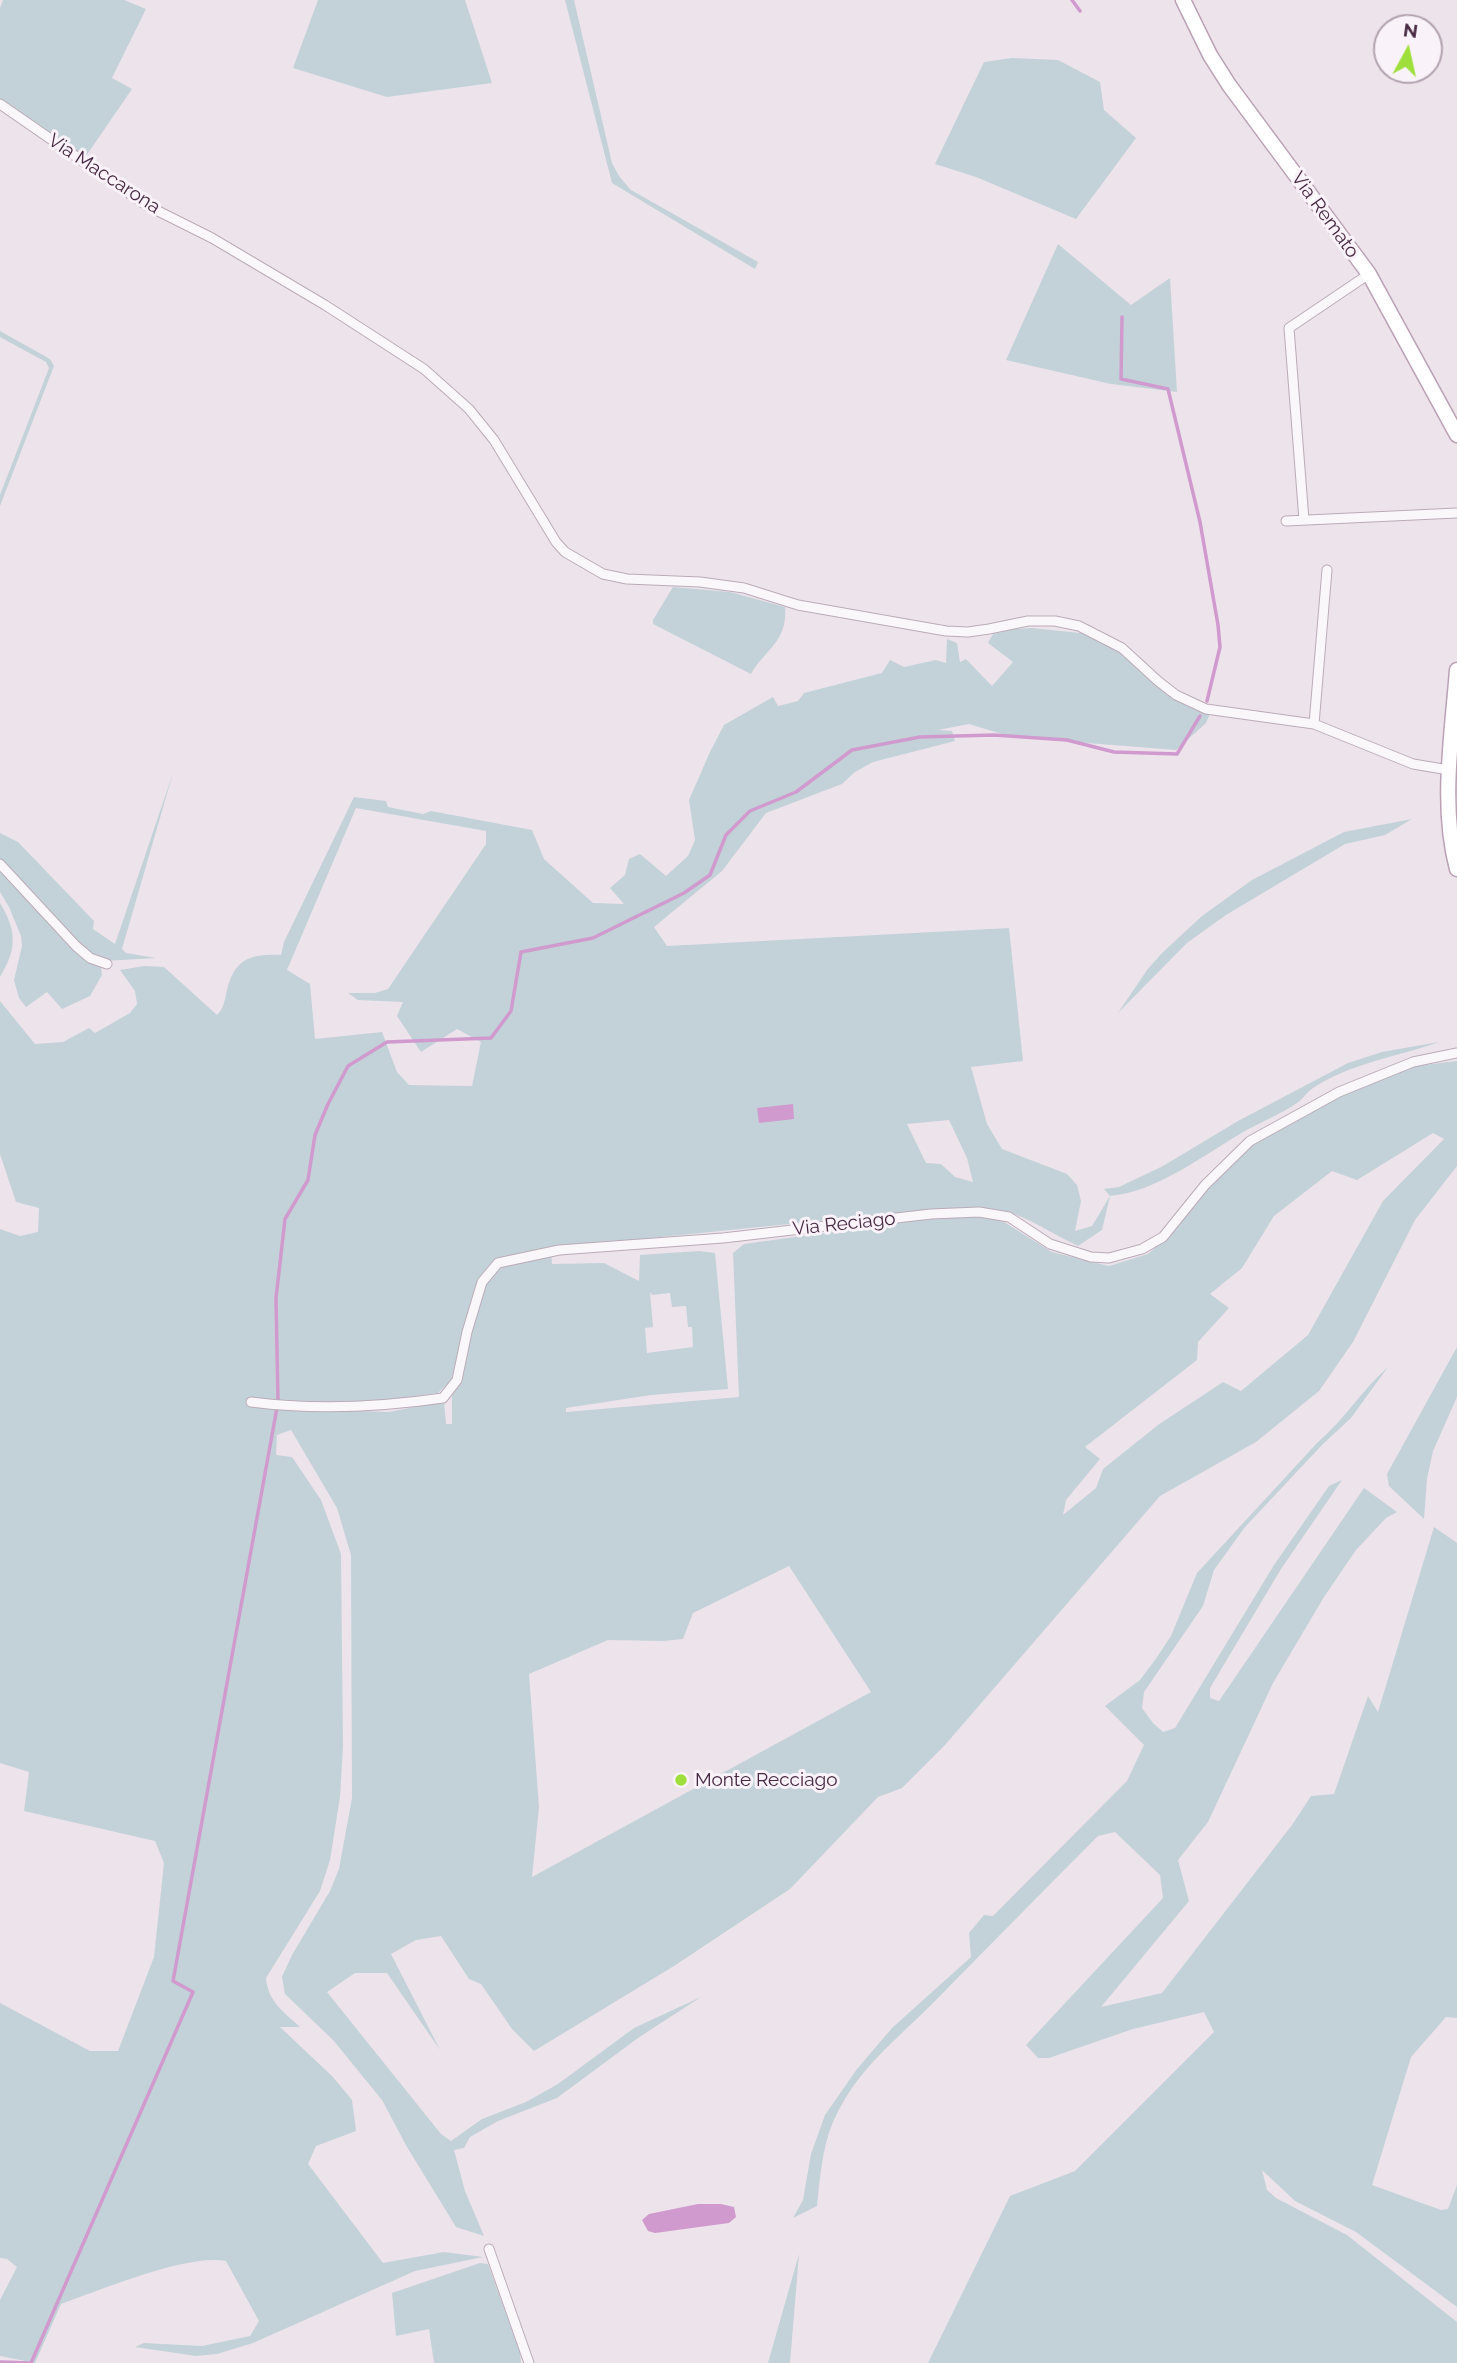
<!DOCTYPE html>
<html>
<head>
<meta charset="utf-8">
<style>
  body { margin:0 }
  #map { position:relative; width:1457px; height:2363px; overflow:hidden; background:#ede3eb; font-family:Raleway,sans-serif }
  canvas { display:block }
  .north { position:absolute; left:1373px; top:14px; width:70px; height:70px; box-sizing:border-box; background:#f9f3f9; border:2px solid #b2a2b0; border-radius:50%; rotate:8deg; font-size:19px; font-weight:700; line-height:28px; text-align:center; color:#472842 }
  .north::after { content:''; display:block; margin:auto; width:24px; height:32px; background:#9fdf3b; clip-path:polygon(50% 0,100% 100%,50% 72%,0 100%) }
</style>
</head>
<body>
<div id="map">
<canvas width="1457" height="2363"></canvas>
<div class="north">N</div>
</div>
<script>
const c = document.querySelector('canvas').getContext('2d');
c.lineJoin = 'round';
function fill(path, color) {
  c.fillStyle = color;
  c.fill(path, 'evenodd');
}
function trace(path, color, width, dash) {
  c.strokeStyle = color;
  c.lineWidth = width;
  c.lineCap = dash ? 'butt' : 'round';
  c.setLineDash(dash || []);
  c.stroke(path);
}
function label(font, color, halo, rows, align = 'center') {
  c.font = font + ' Raleway,sans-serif';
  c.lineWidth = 6;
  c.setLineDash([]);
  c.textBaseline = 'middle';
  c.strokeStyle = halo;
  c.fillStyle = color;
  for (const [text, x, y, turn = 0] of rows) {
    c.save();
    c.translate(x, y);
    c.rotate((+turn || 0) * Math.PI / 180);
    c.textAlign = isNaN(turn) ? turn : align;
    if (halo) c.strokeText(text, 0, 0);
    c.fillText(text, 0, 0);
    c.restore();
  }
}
const green = new Path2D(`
  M 3,0 L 124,0 L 146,9 L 112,78 L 132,89 L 84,159 L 0,102 L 0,8 Z
  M 318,0 L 465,0 L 492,83 L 387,97 L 293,68 Z
  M 565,0 L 574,0 L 612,163 L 619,176 L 631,190 L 758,262 L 755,269 L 612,183 Z
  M 1012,58 L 1058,60 L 1100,82 L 1104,110 L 1136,138 L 1076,219 L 976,177 L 935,164 L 984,62 Z
  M 1058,244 L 1131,305 L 1170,278 L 1177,392 L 1111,384 L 1006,360 Z
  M 0,331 L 50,359 L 54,366 L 0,506 L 0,495 L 49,368 L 46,362 L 0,337 Z
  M 673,587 L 730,592 L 785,607 C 788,642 765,649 751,674 L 653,624 L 653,620 Z
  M 1032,628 L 1089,634 L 1120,650 L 1155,682 L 1211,711 L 1206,723 L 1176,750 L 1012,737 L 969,724 L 938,730 L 952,731 L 955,741 L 873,762 L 855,772 L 842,784 L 766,813 L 722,871 L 654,927 L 667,946 L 1009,928 L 1023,1061 L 971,1067 L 987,1124 L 1002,1149 L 1067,1174 L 1077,1185 L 1081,1201 L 1075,1231 L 1092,1226 L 1110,1196 L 1104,1189 L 1119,1187 L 1163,1166 L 1238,1121 L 1348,1063 L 1382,1052 L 1439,1042 C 1397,1057 1351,1063 1313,1088 C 1307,1092 1303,1099 1297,1103 C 1281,1114 1261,1122 1245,1131 C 1205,1154 1157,1192 1110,1196 L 1102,1230 L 1078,1246 C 1054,1235 1029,1217 1004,1211 C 983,1206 960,1209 939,1209 L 551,1248 L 552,1264 L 604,1263 L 639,1281 L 640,1255 L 699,1251 L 715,1253 L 728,1389 L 651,1395 L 566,1408 L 566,1412 L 739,1397 L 733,1253 L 744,1244 L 933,1218 L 979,1215 L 1004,1222 L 1052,1252 L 1109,1266 L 1148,1254 L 1165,1239 L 1207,1186 L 1255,1142 L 1339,1095 L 1408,1067 L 1457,1061 L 1457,1166 L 1415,1220 L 1353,1342 L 1319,1391 L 1256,1442 L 1160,1496 L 945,1745 L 902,1788 L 878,1797 L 790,1889 L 674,1966 L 534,2051 L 512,2029 L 481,1984 L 469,1979 L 441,1936 L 416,1940 L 391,1954 L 440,2050 L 387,1973 L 355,1973 L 327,1992 L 441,2134 L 451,2141 L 482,2119 L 526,2102 L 558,2084 L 634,2028 L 701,1997 L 638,2038 L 557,2098 L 498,2121 L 470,2137 L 464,2148 L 454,2150 L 465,2191 L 484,2236 L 456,2227 L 407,2147 L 382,2100 L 333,2040 L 285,1994 L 282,1977 L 292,1955 L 330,1891 L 339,1869 L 352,1798 L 351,1555 L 337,1508 L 291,1430 L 277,1435 L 276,1455 L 292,1457 L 321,1500 L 341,1554 L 343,1746 L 340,1797 L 330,1860 L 320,1891 L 266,1978 C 268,2002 284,2012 300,2027 L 280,2027 L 333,2077 L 352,2100 L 356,2131 L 316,2146 L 308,2164 L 383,2263 L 444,2252 L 483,2257 L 415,2271 L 253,2343 L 217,2354 L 196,2356 L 135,2347 L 144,2343 L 202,2346 L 250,2336 L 259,2321 L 226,2261 C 186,2254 101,2290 61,2304 L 35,2363 L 0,2356 L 0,2300 L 17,2267 L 7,2259 L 0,2258 L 0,2003 L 90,2051 L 118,2051 L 154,1957 L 164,1863 L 155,1841 L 24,1811 L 29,1772 L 0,1763 L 0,1229 L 20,1236 L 38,1232 L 39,1208 L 16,1202 L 0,1154 L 0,1001 L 35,1044 L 63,1042 L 89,1028 L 95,1033 L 130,1013 L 137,1004 L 135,991 L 120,970 L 144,966 L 164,967 L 217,1015 C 224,1008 225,999 227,990 C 235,958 251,954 281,955 L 284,942 L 354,797 L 386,801 L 388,807 L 423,814 L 431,811 L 532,830 L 544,859 L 593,903 L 624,904 L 610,888 L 625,875 L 629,859 L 640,854 L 666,876 L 688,856 L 695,840 L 689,800 L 710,752 L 724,725 L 773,697 L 778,706 L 798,701 L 804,693 L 882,673 L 890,660 L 904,667 L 936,660 L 946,663 L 947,639 L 957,643 L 960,662 L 966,659 L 992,686 L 1013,662 L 988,643 L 993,634 L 1015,629 ZM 356,808 L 486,831 L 486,844 L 388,989 L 375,993 L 348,993 L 358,1000 L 403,1002 L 397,1016 L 421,1052 L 457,1029 L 481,1042 L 472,1086 L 409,1085 L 397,1072 L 382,1032 L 315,1039 L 310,984 L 287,970 ZM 949,1120 L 967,1158 L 973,1182 L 955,1177 L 941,1164 L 926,1163 L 907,1124 ZM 1433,1133 L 1444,1139 L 1383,1201 L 1308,1335 L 1241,1391 L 1223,1382 L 1158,1425 L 1103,1469 L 1096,1488 L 1063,1515 L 1066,1500 L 1100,1459 L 1085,1447 L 1197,1360 L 1198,1342 L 1229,1308 L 1210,1294 L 1242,1268 L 1274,1216 L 1332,1171 L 1357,1180 ZM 650,1292 L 652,1295 L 670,1293 L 672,1307 L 686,1306 L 688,1327 L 692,1327 L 693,1347 L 647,1353 L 645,1328 L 653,1327 ZM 452,1379 L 452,1424 L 446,1424 L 444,1401 L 389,1412 L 308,1409 L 314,1402 L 366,1403 L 438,1393 ZM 789,1566 L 871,1692 L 532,1877 L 539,1807 L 529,1674 L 608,1640 L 664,1641 L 683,1639 L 693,1613 Z
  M 173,773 L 122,949 L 126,953 L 156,958 L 104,961 L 86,952 L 0,860 L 0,833 L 18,842 L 94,921 L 93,929 L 115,944 Z
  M 1412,819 L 1385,835 L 1345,844 L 1226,915 L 1187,943 L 1118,1013 L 1147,970 L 1162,953 L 1202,916 L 1252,880 L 1344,832 Z
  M 0,869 L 77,953 L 85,959 L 101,967 L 102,975 L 90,996 L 62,1009 L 47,992 L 26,1007 L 19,998 L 14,980 L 22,946 L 21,936 L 9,907 L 0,892 Z
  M 0,903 C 17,931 17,949 0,977 Z
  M 1457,1347 L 1457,1397 L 1433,1451 L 1427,1479 L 1424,1519 L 1389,1486 L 1387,1474 Z
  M 1388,1367 L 1351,1418 L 1322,1445 L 1245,1527 L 1214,1570 L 1203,1606 L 1144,1692 L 1142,1708 L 1153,1723 L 1163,1732 L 1175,1728 L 1274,1565 L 1329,1486 L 1342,1480 L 1281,1569 L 1210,1688 L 1210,1698 L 1219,1701 L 1364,1488 L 1397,1512 L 1386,1518 L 1356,1550 L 1324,1597 L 1273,1683 L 1208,1822 L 1178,1860 L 1189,1901 L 1101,2007 L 1162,1993 L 1292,1825 L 1311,1796 L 1334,1794 L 1368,1696 L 1378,1712 L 1434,1527 L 1457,1543 L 1457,2018 L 1446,2017 L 1411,2057 L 1372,2185 L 1441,2210 L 1448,2209 L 1457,2185 L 1457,2307 L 1356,2232 L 1295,2201 L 1262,2170 L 1267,2190 L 1276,2198 L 1347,2235 L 1457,2322 L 1457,2363 L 928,2363 L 1010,2196 L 1075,2171 L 1214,2032 L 1204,2012 L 1133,2029 L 1049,2058 L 1038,2058 L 1026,2045 L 1163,1898 L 1160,1875 L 1115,1832 L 1098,1836 C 1044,1890 990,1945 936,2000 C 897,2040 857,2068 833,2122 C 822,2148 820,2178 817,2206 L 793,2218 L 803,2200 L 811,2154 L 825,2115 L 857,2069 L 892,2028 L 971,1957 L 969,1933 L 984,1915 L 993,1916 L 1127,1781 L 1144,1745 L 1105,1706 L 1140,1680 L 1155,1660 L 1171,1636 L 1197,1573 L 1317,1443 C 1344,1420 1362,1390 1388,1367 Z
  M 799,2254 L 790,2363 L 768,2363 Z
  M 480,2263 L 488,2264 L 520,2353 L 521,2363 L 434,2363 L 429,2329 L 396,2336 L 392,2293 Z`);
const water = new Path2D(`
  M 793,1104 L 794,1119 L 759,1123 L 757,1108 Z
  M 698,2204 L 721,2204 L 734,2207 L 736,2217 L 729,2223 L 655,2233 L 648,2231 L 642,2220 L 649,2214 Z`);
const stream = new Path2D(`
  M 1072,0 L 1080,11
  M 1122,317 L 1121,379 L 1168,389 L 1200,522 L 1218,625 L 1220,647 L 1207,701
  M 0,2362 L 31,2363 L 193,1992 L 173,1981 L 278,1402 L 276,1298 L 285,1219 L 308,1180 L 315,1135 L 328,1104 L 348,1066 L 387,1042 L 491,1038 L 511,1011 L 521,952 L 593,938 L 684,893 L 710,875 L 726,835 L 750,811 L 796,792 L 852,750 L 920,737 L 994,735 L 1067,740 L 1114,752 L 1177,754 L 1200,716`);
const street = new Path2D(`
  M 0,104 L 146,205 L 212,238 L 325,305 L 424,369 L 469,409 L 494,440 L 556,542 L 565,552 L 603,574 L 627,579 L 700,582 L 744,588 L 798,605 L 946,631 L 968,632 L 989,629 L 1028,621 L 1055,621 L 1079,626 L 1122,648 L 1158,681 L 1176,695 L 1206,709 L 1314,724 L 1413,764 L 1449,770
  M 1304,520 L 1289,328 L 1369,274
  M 1286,521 L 1457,513
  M 1314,724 L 1327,570
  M 0,864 L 76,946 L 90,958 L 107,964
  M 251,1402 C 313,1410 381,1407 443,1398 L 457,1380 L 467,1332 L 482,1282 L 498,1263 L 559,1250 L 723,1238 L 931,1214 L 979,1212 L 1009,1217 L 1050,1244 L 1091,1257 L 1109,1258 L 1142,1249 L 1163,1237 L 1205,1185 L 1250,1141 L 1339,1092 L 1413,1062 L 1457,1053
  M 489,2249 L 529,2363`);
const primary = new Path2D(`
  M 1183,0 L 1210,55 L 1229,85 L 1369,274 L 1457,435
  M 1457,670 C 1452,735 1440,806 1457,869`);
const markers = [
  [681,1780,7,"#9fdf3b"]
];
const streetNames = [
  ["Via Maccarona",104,174,33],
  ["Via Remato",1325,215,54],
  ["Via Reciago",844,1224,-6]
];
const poiNames = [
  ["Monte Recciago",695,1780]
];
fill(green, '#c3d2d8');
fill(water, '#d09ace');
trace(stream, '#d09ace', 3.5);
trace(street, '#bbabb8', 11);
trace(primary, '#baa1b6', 17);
trace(street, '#faf7fa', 9);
trace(primary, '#fff', 14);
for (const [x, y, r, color] of markers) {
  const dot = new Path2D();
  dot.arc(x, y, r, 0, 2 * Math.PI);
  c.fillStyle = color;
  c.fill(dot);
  trace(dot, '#f9f3f9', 2.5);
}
label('19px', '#472842', '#f9f3f9', streetNames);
label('19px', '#472842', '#f9f3f9', poiNames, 'left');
</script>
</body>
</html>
